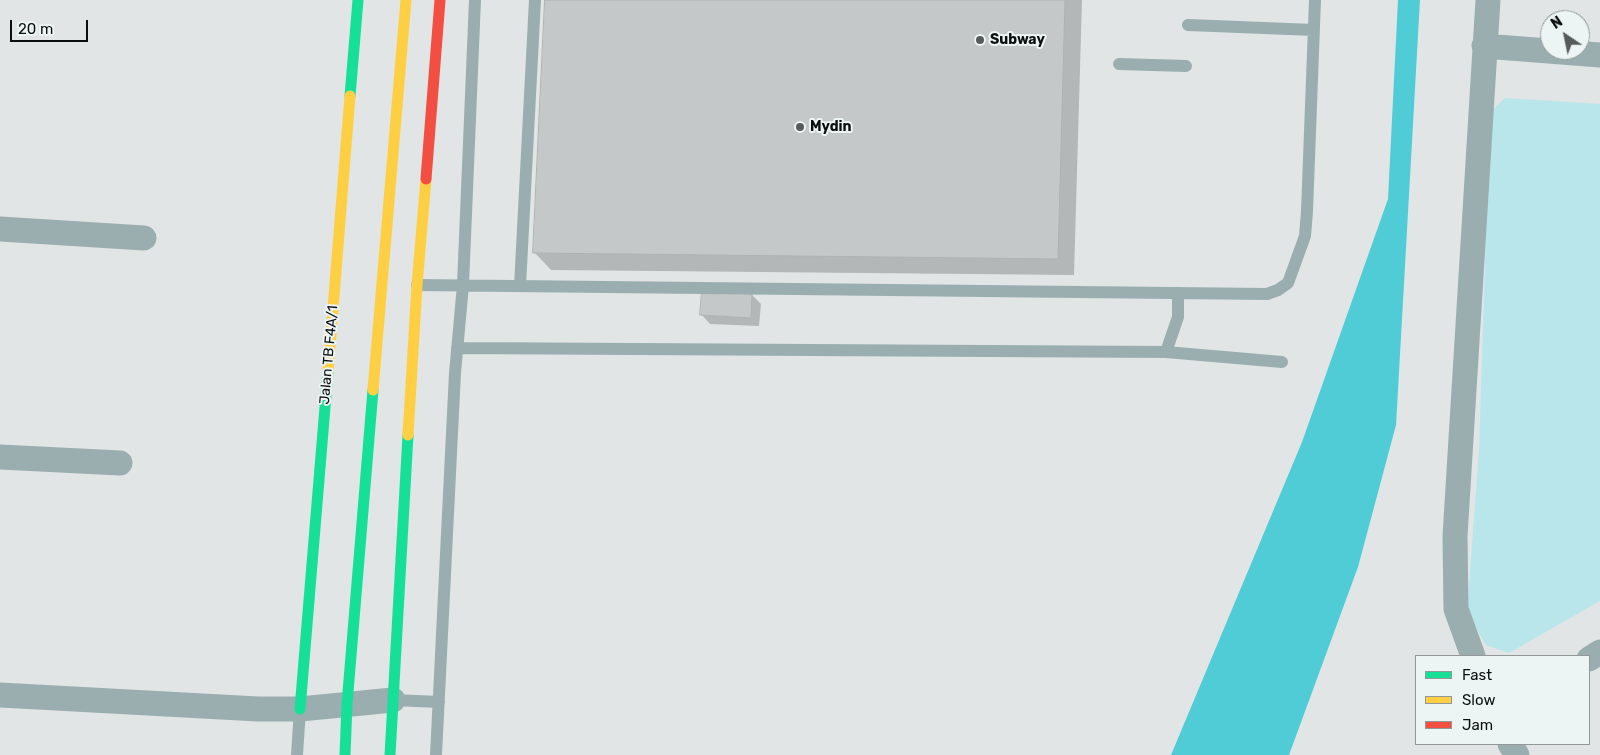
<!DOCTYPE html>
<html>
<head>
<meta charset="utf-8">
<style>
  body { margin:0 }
  #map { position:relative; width:1600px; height:755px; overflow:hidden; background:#e1e5e5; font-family:Rubik,sans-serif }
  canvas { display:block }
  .legend { position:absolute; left:1415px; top:655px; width:175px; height:90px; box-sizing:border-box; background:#ecf4f4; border:1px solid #929898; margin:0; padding:6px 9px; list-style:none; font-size:15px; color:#0c0f0f }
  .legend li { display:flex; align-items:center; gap:10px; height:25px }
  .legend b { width:25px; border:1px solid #929898 }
  .north { position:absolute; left:1540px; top:10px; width:50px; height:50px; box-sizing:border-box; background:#ecf4f4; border:1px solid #929898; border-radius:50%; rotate:326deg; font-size:14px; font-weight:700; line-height:20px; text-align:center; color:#0c0f0f }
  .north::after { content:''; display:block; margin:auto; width:18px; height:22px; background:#575a5a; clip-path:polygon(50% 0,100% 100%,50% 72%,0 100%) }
  .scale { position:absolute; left:10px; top:20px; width:78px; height:22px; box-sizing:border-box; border:2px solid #0c0f0f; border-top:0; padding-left:6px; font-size:15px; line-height:18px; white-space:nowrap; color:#0c0f0f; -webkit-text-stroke:4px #ecf4f4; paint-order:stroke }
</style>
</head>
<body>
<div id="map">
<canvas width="1600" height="755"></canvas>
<ul class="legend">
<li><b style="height:6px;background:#16e098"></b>Fast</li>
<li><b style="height:6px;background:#ffcf43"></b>Slow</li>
<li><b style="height:6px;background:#f24e42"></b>Jam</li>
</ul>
<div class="north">N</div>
<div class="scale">20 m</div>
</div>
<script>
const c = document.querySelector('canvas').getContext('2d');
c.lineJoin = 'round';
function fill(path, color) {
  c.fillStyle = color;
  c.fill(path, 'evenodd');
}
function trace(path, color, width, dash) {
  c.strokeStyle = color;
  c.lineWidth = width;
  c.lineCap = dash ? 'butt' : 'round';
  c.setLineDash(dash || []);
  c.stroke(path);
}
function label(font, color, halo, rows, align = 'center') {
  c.font = font + ' Rubik,sans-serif';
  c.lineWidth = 4;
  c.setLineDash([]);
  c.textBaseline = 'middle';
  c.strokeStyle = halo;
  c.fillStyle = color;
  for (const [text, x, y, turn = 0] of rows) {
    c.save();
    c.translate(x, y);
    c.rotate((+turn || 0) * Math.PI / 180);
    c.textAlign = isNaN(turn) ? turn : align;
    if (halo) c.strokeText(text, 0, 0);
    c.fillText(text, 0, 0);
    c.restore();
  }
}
const green = new Path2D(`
  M 1505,98 L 1600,104 L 1600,601 L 1509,653 L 1486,645 L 1467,612 L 1479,451 L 1490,112 Z`);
const water = new Path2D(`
  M 1398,0 L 1420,0 L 1396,425 L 1358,567 L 1289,755 L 1171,755 L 1302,442 L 1388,199 Z`);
const shadow = new Path2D(`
  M 546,0 L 1082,0 L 1074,275 L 551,270 L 535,253 Z
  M 752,295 L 761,304 L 759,326 L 710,324 L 702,315 Z`);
const building = new Path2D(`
  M 545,0 L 1065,0 L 1058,259 L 533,253 Z
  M 702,291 L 752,294 L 751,318 L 700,315 Z`);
const lane = new Path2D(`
  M 1188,25 L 1314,30
  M 1119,64 L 1186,66
  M 417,285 L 1267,294 L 1278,290 L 1288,283 L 1305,236 L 1307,211 L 1315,0
  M 520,286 L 535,0
  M 457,348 L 1166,352 L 1282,362
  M 1166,352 L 1178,317 L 1178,293
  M 393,700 L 439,702
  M 297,755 L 300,709
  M 436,755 L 455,373 L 463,285 L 475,0`);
const street = new Path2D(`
  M 1484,46 L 1600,55
  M 0,229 L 144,238
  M 0,457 L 120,463
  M 1473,656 L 1456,609 L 1455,536 L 1488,0
  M 1589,659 L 1600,652
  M 0,695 L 258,709 L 300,709 L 393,700
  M 1510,744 L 1517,755`);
const fast = new Path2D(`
  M 350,96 L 358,0
  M 300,709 L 328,371
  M 345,755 L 347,704 L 373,390
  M 390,755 L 408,435`);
const slow = new Path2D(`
  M 328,371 L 350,96
  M 373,390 L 406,0
  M 408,435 L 417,285 L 426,179`);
const jam = new Path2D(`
  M 426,179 L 440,0`);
const markers = [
  [980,40,5,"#575a5a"],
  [800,127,5,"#575a5a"]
];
const poiNames = [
  ["Subway",990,40],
  ["Mydin",810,127]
];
const streetNames = [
  ["Jalan TB F4A/1",329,355,-85]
];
fill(green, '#b9e6ea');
fill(water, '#50ccd7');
fill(shadow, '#0003');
fill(building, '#c5c8c8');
trace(building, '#afb2b2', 1);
trace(lane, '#9aaeb0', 12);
trace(street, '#9aaeb0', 25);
trace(fast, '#16e098', 11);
trace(slow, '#ffcf43', 11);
trace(jam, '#f24e42', 11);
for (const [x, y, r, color] of markers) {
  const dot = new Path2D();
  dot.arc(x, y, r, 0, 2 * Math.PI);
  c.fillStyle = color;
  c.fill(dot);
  trace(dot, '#ecf4f4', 2);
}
label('bold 14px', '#0c0f0f', '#ecf4f4', poiNames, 'left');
label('14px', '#0c0f0f', '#ecf4f4', streetNames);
</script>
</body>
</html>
